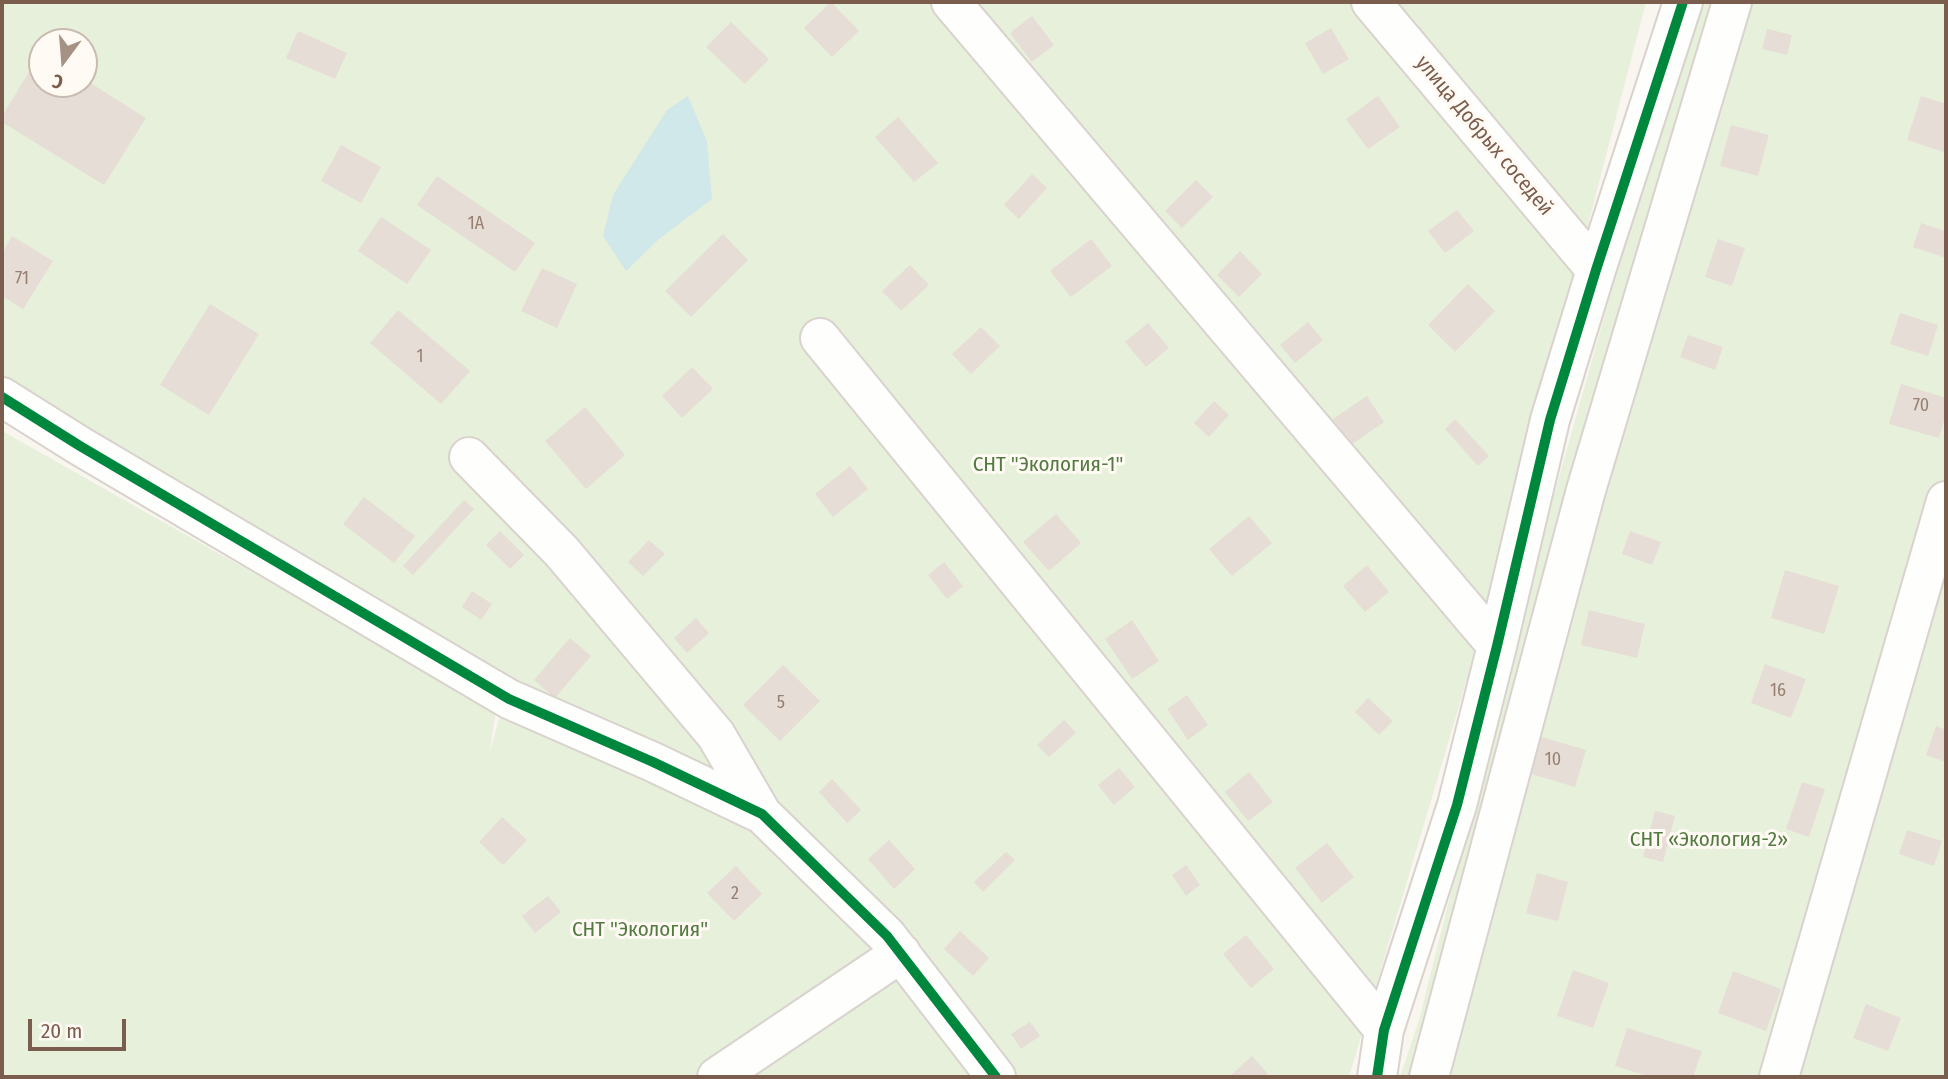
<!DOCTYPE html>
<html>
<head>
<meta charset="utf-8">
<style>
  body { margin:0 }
  #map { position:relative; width:1948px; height:1079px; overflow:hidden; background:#f9f5ef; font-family:"Fira Sans Condensed",sans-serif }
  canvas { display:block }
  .frame { position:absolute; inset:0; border:4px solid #7a5d4c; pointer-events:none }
  .north { position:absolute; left:28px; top:28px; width:70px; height:70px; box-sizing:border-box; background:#fffaf3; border:2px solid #cabbb0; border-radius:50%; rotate:196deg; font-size:19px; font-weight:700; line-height:28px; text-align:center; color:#7a5d4c }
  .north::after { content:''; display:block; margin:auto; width:24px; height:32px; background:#a69285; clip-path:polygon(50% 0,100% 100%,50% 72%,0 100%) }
  .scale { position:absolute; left:28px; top:1019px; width:98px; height:32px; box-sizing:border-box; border:4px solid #7a5d4c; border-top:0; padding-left:9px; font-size:21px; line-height:24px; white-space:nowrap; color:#7a5d4c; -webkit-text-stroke:5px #fffaf3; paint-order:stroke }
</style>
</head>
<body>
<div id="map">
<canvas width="1948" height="1079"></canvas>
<div class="frame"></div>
<div class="north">С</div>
<div class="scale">20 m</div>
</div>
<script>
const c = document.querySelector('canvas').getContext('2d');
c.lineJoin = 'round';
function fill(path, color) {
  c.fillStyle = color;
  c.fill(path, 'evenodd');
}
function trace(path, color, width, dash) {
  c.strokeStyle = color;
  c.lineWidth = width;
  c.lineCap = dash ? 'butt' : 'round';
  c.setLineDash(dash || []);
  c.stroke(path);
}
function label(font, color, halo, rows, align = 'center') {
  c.font = font + ' "Fira Sans Condensed",sans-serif';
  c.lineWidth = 6;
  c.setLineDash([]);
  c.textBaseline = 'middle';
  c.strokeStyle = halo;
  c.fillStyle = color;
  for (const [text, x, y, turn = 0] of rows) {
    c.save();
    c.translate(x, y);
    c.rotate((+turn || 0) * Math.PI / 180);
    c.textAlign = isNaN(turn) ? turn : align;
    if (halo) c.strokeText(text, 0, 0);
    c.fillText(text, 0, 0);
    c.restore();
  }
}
const green = new Path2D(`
  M 2,2 L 1646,2 L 1489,605 L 1349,1077 L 2,1077 L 2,431 L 496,710 L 489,755 L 502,708 L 2,382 ZM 42,42 L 84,42 L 84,84 L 42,84 Z
  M 1703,2 L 1946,2 L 1946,1077 L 1400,1077 L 1419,1020 L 1523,605 L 1616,275 Z`);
const water = new Path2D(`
  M 688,96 L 707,142 L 712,199 L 659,239 L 626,271 L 603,236 L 613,195 L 667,110 Z`);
const building = new Path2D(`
  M 831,2 L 859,31 L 832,57 L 804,28 Z
  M 1032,16 L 1054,45 L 1032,62 L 1010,33 Z
  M 731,22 L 769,59 L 745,84 L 706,47 Z
  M 1331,28 L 1349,59 L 1323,74 L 1305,43 Z
  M 1767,29 L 1792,35 L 1787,55 L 1762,49 Z
  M 298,31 L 347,53 L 335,79 L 286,58 Z
  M 42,51 L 42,84 L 84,84 L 84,79 L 146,118 L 104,185 L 2,122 L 2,116 Z
  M 1378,96 L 1400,127 L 1368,149 L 1346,119 Z
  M 1921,96 L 1946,104 L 1946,153 L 1907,140 Z
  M 898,117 L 938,163 L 914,182 L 875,137 Z
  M 1731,125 L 1769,135 L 1758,176 L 1720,166 Z
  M 341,145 L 381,167 L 361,203 L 321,181 Z
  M 1032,174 L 1047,188 L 1019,219 L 1004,205 Z
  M 437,176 L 535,243 L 515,272 L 417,205 Z
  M 1196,180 L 1213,197 L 1182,228 L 1165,211 Z
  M 1457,210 L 1474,231 L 1445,253 L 1428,231 Z
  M 381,217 L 431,250 L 407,284 L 358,251 Z
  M 1921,223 L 1946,231 L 1946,258 L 1913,247 Z
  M 723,234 L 748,260 L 691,317 L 665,291 Z
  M 12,236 L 53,261 L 23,309 L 2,296 L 2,254 Z
  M 1091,239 L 1112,266 L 1071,297 L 1050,271 Z
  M 1718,239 L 1745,248 L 1732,286 L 1705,277 Z
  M 1240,251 L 1262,274 L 1239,297 L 1217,275 Z
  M 910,265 L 929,285 L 901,311 L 882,291 Z
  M 542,268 L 577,284 L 557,328 L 521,311 Z
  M 1468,284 L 1495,311 L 1455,352 L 1428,325 Z
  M 210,304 L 259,334 L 209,415 L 160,385 Z
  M 398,310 L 470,371 L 441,404 L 370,343 Z
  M 1900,313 L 1938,325 L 1928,356 L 1890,344 Z
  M 1308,322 L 1323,340 L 1295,363 L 1280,345 Z
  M 1148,323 L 1169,348 L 1146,367 L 1125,342 Z
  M 981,327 L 1000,346 L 971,374 L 952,354 Z
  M 1688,335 L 1723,347 L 1715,370 L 1680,357 Z
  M 692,367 L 713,389 L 682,418 L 662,396 Z
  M 1901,384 L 1946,398 L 1946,414 L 1939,438 L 1889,424 Z
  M 1367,396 L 1384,422 L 1351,445 L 1333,419 Z
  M 1214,401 L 1229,415 L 1209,437 L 1194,423 Z
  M 585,407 L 625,455 L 586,489 L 545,441 Z
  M 1455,419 L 1489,456 L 1478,466 L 1445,429 Z
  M 850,466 L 868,489 L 833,517 L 815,494 Z
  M 364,497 L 415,536 L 394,563 L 343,524 Z
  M 464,500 L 474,509 L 413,575 L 403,566 Z
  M 1056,514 L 1081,543 L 1049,571 L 1023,542 Z
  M 1249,516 L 1272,543 L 1232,576 L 1209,549 Z
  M 500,531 L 524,555 L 510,569 L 486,545 Z
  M 1630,531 L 1661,542 L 1652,565 L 1622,554 Z
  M 649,540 L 665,554 L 643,576 L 628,562 Z
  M 944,562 L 963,586 L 947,599 L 928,575 Z
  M 1367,565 L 1389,592 L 1365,612 L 1343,586 Z
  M 1785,570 L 1839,586 L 1824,634 L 1771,618 Z
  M 472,591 L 492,604 L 481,620 L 462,607 Z
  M 1589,610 L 1645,624 L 1637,658 L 1581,645 Z
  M 696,618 L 709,633 L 687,653 L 674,638 Z
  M 1132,620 L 1159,661 L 1132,679 L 1105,639 Z
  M 570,638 L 591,656 L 555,698 L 534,680 Z
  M 1765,664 L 1806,679 L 1791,718 L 1751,703 Z
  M 783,665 L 820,701 L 780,741 L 743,705 Z
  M 1187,695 L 1208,725 L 1188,740 L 1167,709 Z
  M 1368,698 L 1393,721 L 1379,735 L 1355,712 Z
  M 1064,720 L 1076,733 L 1049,757 L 1037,745 Z
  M 1936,726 L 1946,730 L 1946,762 L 1926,755 Z
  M 1532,734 L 1586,750 L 1575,787 L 1521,771 Z
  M 1119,768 L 1135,787 L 1114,805 L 1098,785 Z
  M 1249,772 L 1273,802 L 1248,821 L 1225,792 Z
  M 832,779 L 861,810 L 847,823 L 819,792 Z
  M 1802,782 L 1825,789 L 1809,837 L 1786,829 Z
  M 1655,811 L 1675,816 L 1663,862 L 1643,857 Z
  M 502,817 L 527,840 L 503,865 L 479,842 Z
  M 1907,830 L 1942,841 L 1934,866 L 1899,854 Z
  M 889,840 L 915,869 L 894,889 L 868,859 Z
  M 1327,843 L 1354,877 L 1322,903 L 1295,868 Z
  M 1006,852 L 1015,860 L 983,892 L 974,882 Z
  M 1186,865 L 1200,885 L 1186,896 L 1172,875 Z
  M 736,866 L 762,894 L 734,921 L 707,893 Z
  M 1537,873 L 1568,882 L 1558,921 L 1526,913 Z
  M 548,896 L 561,912 L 535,933 L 522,916 Z
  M 960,931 L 989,958 L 973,976 L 944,949 Z
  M 1246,935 L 1274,969 L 1251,988 L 1223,954 Z
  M 1573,970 L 1609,983 L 1593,1028 L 1557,1016 Z
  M 1733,971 L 1781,989 L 1766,1031 L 1718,1013 Z
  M 1866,1004 L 1901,1018 L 1888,1051 L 1853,1038 Z
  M 1030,1022 L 1040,1036 L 1021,1049 L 1011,1034 Z
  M 1627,1028 L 1702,1051 L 1693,1077 L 1651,1077 L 1615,1066 Z
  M 1252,1056 L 1268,1074 L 1265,1077 L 1229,1077 Z`);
const minor = new Path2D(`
  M 951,2 L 1497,646
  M 1371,2 L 1596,270
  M 820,338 L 1384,1030
  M 2,397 L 80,446 L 509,699 L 653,762 L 762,814 L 887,936 L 996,1077
  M 469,457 L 562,552 L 716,735 L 762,814
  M 717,1077 L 901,953
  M 1377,1077 L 1384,1030 L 1457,805 L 1497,646 L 1550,420 L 1596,270 L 1683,2
  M 1429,1077 L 1586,490 L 1732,2
  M 1779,1077 L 1946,501`);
const cycleway = new Path2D(`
  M 2,397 L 80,446 L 509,699 L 653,762 L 762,814 L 887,936 L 996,1077
  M 1377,1077 L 1384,1030 L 1457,805 L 1497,646 L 1550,420 L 1596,270 L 1683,2`);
const numberNames = [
  ["1А",476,224],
  ["71",22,279],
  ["1",420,357],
  ["70",1921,406],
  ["16",1778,691],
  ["5",781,703],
  ["10",1553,760],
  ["2",735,894]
];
const streetNames = [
  ["улица Добрых соседей",1484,136,50]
];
const parkNames = [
  ["СНТ \"Экология-1\"",1048,465],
  ["СНТ «Экология-2»",1709,840],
  ["СНТ \"Экология\"",640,930]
];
fill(green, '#e6f0da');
fill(water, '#d0e8ea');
fill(building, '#e6ded6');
trace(minor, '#d9d2cd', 42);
trace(minor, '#fefefd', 38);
trace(cycleway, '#00873e', 10);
label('18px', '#977f71', null, numberNames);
label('21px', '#7a5d4c', '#fffaf3', streetNames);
label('21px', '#527a41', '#fffaf3', parkNames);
</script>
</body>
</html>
